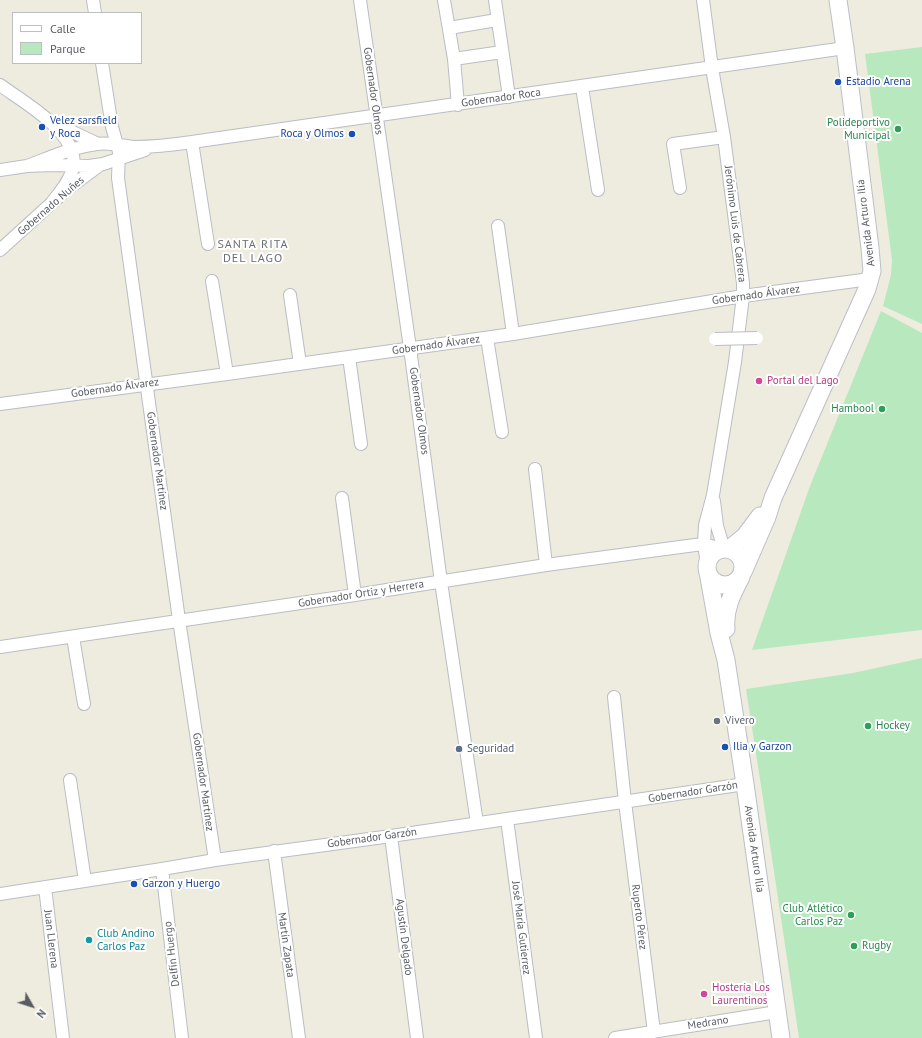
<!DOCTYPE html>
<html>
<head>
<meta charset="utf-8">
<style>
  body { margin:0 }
  #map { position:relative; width:922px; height:1038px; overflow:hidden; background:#eeecdf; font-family:"PT Sans",sans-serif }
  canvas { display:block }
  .legend { position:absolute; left:12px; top:12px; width:130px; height:52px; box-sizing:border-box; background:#fff; border:1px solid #bcbec0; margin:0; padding:5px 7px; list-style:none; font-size:12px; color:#585c62 }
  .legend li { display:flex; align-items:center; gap:8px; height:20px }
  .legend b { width:20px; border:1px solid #bcbec0 }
  .north { position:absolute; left:12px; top:986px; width:40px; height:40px; -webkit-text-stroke:3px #fff; paint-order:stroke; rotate:129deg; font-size:11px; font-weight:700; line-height:16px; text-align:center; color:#585c62 }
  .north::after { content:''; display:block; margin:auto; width:14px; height:18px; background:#585c62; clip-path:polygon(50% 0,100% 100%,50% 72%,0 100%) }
</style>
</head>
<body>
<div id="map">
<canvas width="922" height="1038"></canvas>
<ul class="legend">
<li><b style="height:5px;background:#fff"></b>Calle</li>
<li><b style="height:11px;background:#b8e8bd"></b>Parque</li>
</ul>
<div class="north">N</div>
</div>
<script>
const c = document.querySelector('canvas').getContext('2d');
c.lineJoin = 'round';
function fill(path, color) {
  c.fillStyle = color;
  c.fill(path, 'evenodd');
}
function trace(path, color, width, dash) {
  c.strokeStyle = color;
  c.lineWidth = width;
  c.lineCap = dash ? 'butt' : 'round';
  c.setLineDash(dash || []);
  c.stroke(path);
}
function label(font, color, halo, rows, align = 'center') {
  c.font = font + ' "PT Sans",sans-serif';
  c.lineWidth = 4;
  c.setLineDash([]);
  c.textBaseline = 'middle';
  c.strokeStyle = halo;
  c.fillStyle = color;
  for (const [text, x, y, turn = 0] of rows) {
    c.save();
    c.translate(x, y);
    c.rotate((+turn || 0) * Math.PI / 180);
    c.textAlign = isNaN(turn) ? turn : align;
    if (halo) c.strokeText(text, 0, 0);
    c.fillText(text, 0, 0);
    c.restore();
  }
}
const green = new Path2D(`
  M 922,47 L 922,324 L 883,306 L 891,275 L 892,260 L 865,54 Z
  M 881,311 L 922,333 L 922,630 L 752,650 L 810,486 Z
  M 922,658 L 922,1038 L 799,1038 L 762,792 L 746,689 L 853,673 Z`);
const street = new Path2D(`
  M 93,0 L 95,13
  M 360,0 L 410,348 L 441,582 L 477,823
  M 444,0 L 454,59 L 458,105
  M 495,0 L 509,97
  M 703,0 L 712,68 L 724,137 L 743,283 L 743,296 L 735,362 L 713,495 L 705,525 L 704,544 L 707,564
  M 449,28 L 497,20
  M 454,59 L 502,52
  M 102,63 L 112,127 L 119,152 L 118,178 L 179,620 L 215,860
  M 0,85 C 23,102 80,133 73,167 C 71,180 59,193 51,204
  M 582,87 L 598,190
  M 58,125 L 98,144
  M 192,142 L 208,244
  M 27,166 C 49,158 73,147 97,144 C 109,142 121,146 134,147 C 153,147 172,145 192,142 L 845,48
  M 0,170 L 27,166 L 53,165 L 89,166 L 103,164 L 145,150
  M 680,188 L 673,144 L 724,137
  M 498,226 L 513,334
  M 0,250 L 65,191 L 100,165
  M 212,281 L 227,374
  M 290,295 L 300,364
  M 487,338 L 502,432
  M 349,357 L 361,444
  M 0,404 L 227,374 L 513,334 L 743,296 L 870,279
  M 535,469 L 546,565
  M 342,498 L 355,595
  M 714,501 L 717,526 L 724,549
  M 73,637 L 84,704
  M 0,647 L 355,595 L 546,565 L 695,545 L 704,544 L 722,549
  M 614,697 L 625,802 L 654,1032
  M 70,780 L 85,881
  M 507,819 L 536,1038
  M 391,836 L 417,1038
  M 274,851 L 299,1038
  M 162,869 L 182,1038
  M 45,887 L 63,1038
  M 0,894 L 162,869 L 215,860 L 391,836 L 745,784
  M 615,1038 L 777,1012`);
const secondary = new Path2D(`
  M707 567a18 18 0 1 1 36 0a18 18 0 1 1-36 0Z
  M 729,549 L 745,536 L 760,516
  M 708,572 L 719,633 L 726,660 L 745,784 L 781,1038
  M 743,572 L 767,517 L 773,498 L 867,289 L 872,271 L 870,248 L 845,48 L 838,0
  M 726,629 C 724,610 732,594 741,577`);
const streetBridge = new Path2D(`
  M 715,339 L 757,338`);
const markers = [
  [838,82,4,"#1a4fb4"],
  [42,127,4,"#1a4fb4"],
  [898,129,4,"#2e9e5b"],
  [352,134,4,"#1a4fb4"],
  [759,381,4,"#d1479c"],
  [882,409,4,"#2e9e5b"],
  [717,721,4,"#6b7280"],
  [868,726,4,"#2e9e5b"],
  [725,747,4,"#1a4fb4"],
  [459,749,4,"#5c6f8a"],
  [134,884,4,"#1a4fb4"],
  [851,915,4,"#2e9e5b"],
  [89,940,4,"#0f9aa8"],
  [854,946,4,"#2e9e5b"],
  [704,994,4,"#d1479c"]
];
const transitNames = [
  ["Estadio Arena",846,82],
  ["Velez sarsfield",50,121],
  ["y Roca",50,134],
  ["Roca y Olmos",344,134,"right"],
  ["Ilia y Garzon",733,747],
  ["Garzon y Huergo",142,884]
];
const streetNames = [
  ["Gobernador Olmos",373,91,82],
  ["Gobernador Roca",501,98,-8],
  ["Gobernado Nuñes",51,206,-41],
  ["Avenida Arturo Ilía",866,223,-97],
  ["Jerónimo Luis de Cabrera",735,224,83],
  ["Gobernado Álvarez",756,295,-8],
  ["Gobernado Álvarez",436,345,-8],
  ["Gobernado Álvarez",115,388,-8],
  ["Gobernador Olmos",419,411,82],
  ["Gobernador Martínez",157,461,82],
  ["Gobernador Ortiz y Herrera",361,594,-9],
  ["Gobernador Martínez",203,782,82],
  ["Gobernador Garzón",693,792,-9],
  ["Gobernador Garzón",372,838,-8],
  ["Avenida Arturo Ilía",754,849,82],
  ["Ruperto Pérez",639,917,83],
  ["José María Gutierrez",521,928,83],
  ["Agustín Delgado",404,937,83],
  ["Juan Llerena",51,939,83],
  ["Martín Zapata",286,945,82],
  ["Delfín Huergo",172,954,-97],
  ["Medrano",708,1023,-9]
];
const leisureNames = [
  ["Polideportivo",890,123],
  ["Municipal",890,136],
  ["Hambool",874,409],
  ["Hockey",876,726,"left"],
  ["Club Atlético",843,909],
  ["Carlos Paz",843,922],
  ["Rugby",862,946,"left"]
];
const hotelNames = [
  ["Portal del Lago",767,381],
  ["Hostería Los",712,988],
  ["Laurentinos",712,1001]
];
const worshipNames = [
  ["Vivero",725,721]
];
const serviceNames = [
  ["Seguridad",467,749]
];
const cultureNames = [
  ["Club Andino",97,934],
  ["Carlos Paz",97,947]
];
const neighbourhoodNames = [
  ["SANTA RITA",253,245],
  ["DEL LAGO",253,259]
];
fill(green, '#b8e8bd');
trace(street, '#babdc3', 14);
trace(secondary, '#bcbfc7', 19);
trace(street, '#fff', 12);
trace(secondary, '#fff', 17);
trace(streetBridge, '#babdc3', 14, []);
trace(streetBridge, '#fff', 12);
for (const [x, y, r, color] of markers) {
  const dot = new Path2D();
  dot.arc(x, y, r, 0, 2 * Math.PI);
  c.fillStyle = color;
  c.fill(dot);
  trace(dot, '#fff', 1.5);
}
label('11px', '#164399', '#fff', transitNames, 'left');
label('11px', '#585c62', '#fff', streetNames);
label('11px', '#27864d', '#fff', leisureNames, 'right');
label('11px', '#b23c85', '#fff', hotelNames, 'left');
label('11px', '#5b616d', '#fff', worshipNames, 'left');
label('11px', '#4e5e75', '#fff', serviceNames, 'left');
label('11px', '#0d838f', '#fff', cultureNames, 'left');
c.letterSpacing = '1px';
label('12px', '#696e75', '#fff', neighbourhoodNames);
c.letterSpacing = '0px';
</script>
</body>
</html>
